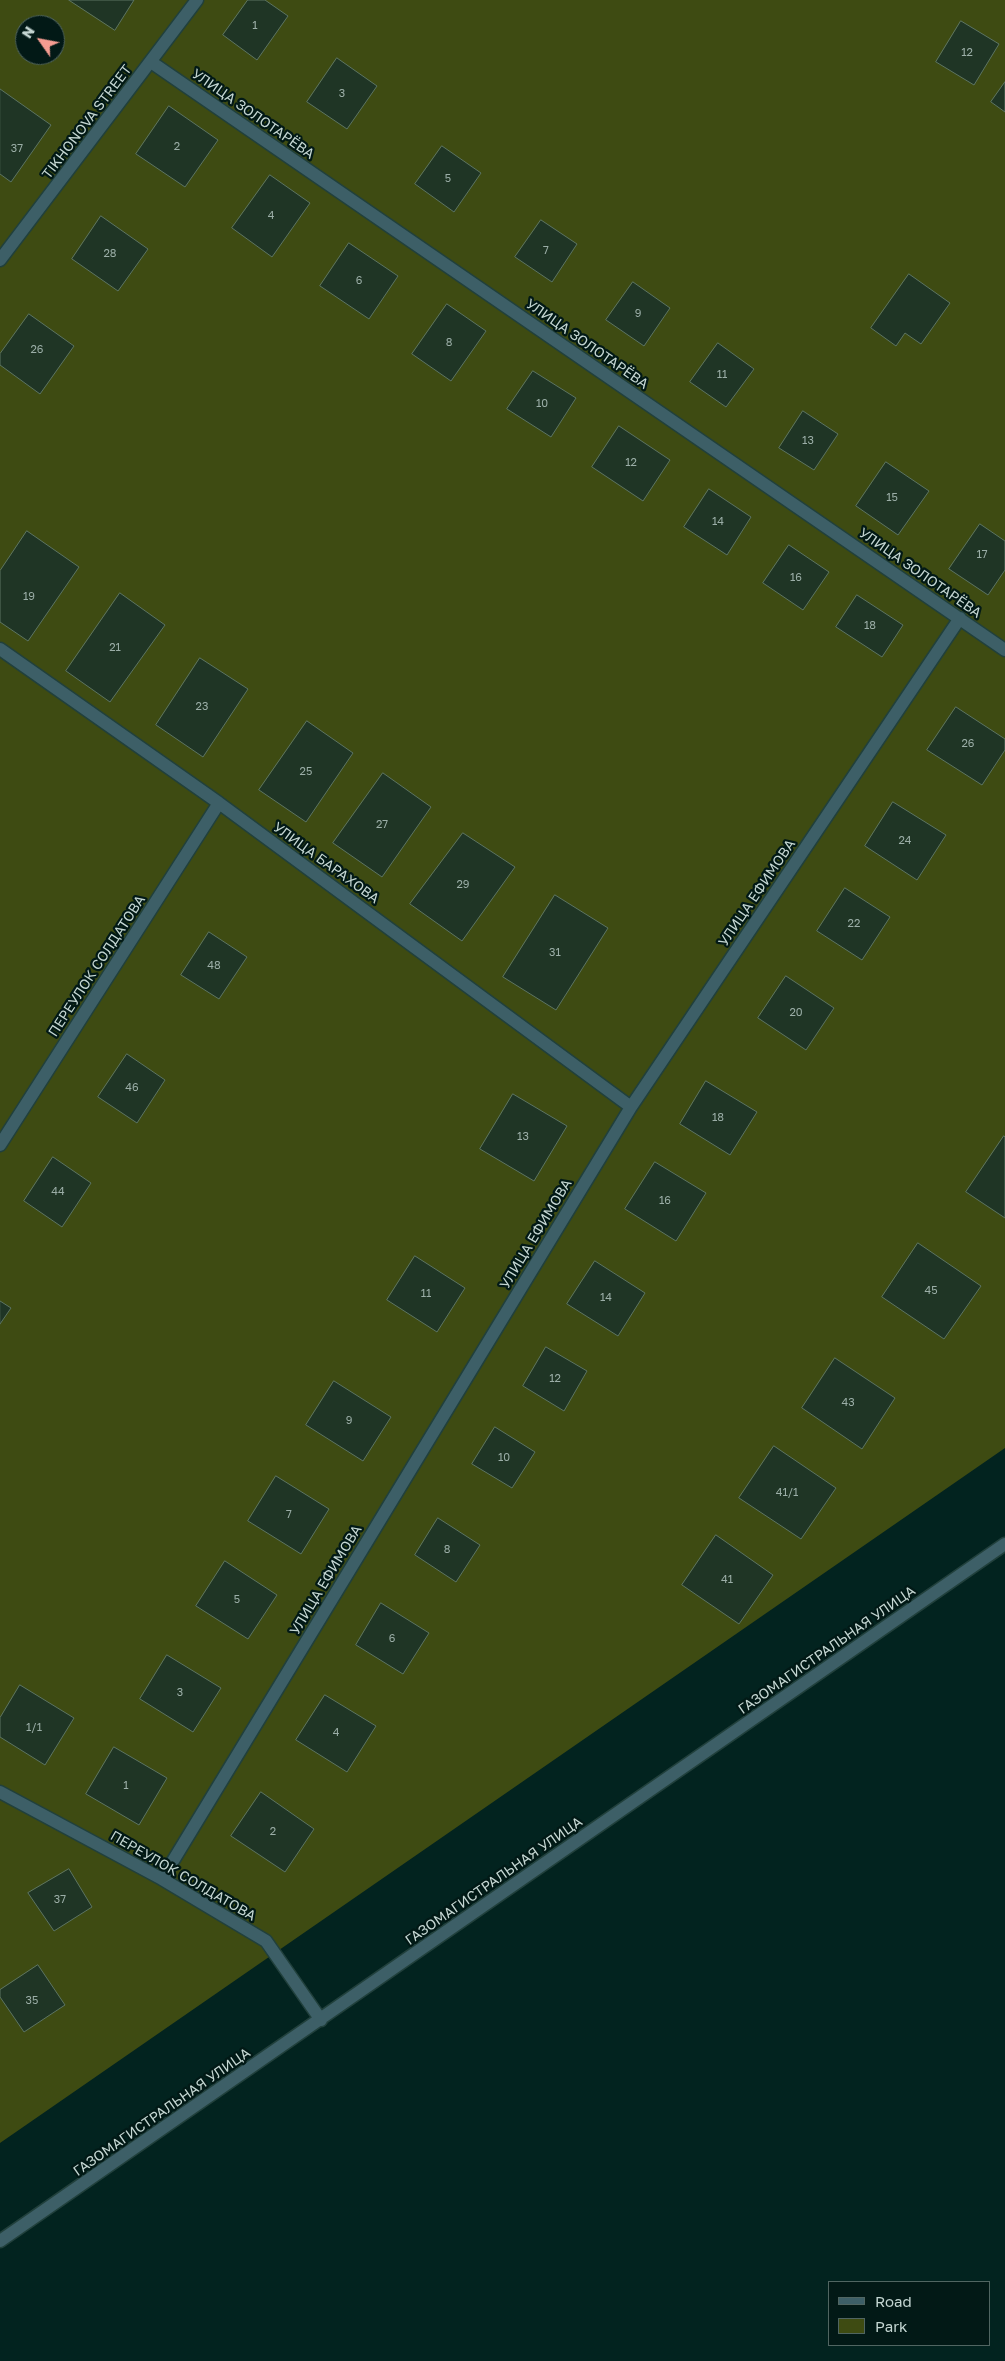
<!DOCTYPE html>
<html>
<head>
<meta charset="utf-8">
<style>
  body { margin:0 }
  #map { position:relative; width:1005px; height:2361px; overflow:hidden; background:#02231f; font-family:"Golos Text",sans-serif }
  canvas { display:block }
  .legend { position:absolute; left:828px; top:2281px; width:162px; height:65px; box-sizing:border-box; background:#021916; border:1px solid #506561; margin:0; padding:6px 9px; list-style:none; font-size:15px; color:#c4d6d2 }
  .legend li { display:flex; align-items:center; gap:10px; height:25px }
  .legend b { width:25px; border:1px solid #506561 }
  .north { position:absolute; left:15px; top:15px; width:50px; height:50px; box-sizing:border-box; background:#021916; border:1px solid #506561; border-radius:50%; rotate:303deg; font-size:14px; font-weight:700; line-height:20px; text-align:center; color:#c4d6d2 }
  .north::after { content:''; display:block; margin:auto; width:18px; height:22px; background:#f59c91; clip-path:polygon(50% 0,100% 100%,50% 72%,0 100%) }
</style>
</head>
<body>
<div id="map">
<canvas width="1005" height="2361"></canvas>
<ul class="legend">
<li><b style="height:6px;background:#3d5f67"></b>Road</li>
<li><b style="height:14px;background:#3e4b12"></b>Park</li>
</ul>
<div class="north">N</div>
</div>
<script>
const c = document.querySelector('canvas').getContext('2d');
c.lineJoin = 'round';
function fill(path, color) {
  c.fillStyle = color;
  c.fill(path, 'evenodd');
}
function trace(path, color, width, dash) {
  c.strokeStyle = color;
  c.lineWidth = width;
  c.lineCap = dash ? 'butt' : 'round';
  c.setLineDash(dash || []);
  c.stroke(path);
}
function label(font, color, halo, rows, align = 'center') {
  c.font = font + ' "Golos Text",sans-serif';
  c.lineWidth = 4.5;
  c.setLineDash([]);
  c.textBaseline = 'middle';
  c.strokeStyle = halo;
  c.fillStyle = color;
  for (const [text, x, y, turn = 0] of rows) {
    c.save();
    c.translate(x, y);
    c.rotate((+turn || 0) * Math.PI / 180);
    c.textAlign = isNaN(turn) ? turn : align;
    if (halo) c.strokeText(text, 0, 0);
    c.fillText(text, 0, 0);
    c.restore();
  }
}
const green = new Path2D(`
  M 0,0 L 1005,0 L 1005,1448 L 0,2143 ZM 25,25 L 55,25 L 55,55 L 25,55 Z`);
const building = new Path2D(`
  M 69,0 L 134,0 L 115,30 Z
  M 248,0 L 265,0 L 288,16 L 257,60 L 223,35 Z
  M 961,21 L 999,44 L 974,85 L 936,62 Z
  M 337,58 L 377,86 L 347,129 L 307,102 Z
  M 1005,82 L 1005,112 L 991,102 Z
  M 0,89 L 51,125 L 11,182 L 0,174 Z
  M 169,106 L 218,140 L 185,187 L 136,154 Z
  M 442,146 L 481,173 L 454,212 L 415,184 Z
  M 270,175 L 310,203 L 272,257 L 232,228 Z
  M 101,216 L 148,249 L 118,291 L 72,259 Z
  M 541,220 L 577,244 L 552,282 L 515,257 Z
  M 349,243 L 398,276 L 369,319 L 320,286 Z
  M 909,274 L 950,303 L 921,344 L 905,333 L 896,346 L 871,328 Z
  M 633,282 L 670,308 L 644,346 L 606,320 Z
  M 447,304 L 486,331 L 451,381 L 412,354 Z
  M 29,314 L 74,346 L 40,394 L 0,365 L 0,354 Z
  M 718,343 L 754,369 L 726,407 L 690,382 Z
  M 533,371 L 576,398 L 551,437 L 507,409 Z
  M 803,411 L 838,434 L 814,470 L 779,448 Z
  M 619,426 L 670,460 L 643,501 L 592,467 Z
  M 886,462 L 929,491 L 898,535 L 856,506 Z
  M 709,489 L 751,517 L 727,555 L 684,527 Z
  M 980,524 L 1005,541 L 1005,570 L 988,595 L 949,569 Z
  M 27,531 L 79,567 L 28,641 L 0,622 L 0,571 Z
  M 789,545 L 829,572 L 803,610 L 763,583 Z
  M 120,593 L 165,625 L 110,702 L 66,671 Z
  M 857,595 L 903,625 L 882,657 L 836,627 Z
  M 200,658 L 248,689 L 203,757 L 156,725 Z
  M 956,707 L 1005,739 L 1005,750 L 982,785 L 927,750 Z
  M 307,721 L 353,753 L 306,822 L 259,790 Z
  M 383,773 L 431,807 L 382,877 L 333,843 Z
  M 893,802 L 946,835 L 917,880 L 865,846 Z
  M 463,833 L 515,867 L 462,941 L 410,904 Z
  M 845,888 L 890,917 L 862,960 L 817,931 Z
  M 555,895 L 608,928 L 556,1010 L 503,977 Z
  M 209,932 L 247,957 L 219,999 L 181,975 Z
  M 786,976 L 834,1008 L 806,1050 L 758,1018 Z
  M 127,1054 L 165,1080 L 137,1123 L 98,1097 Z
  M 706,1081 L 757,1112 L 730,1155 L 680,1124 Z
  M 513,1094 L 567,1126 L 534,1181 L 480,1149 Z
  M 1004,1136 L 1005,1137 L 1005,1218 L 966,1192 Z
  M 53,1157 L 91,1183 L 62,1227 L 24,1201 Z
  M 655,1162 L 706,1193 L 676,1241 L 625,1209 Z
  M 918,1243 L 981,1286 L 944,1339 L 882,1297 Z
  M 415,1256 L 465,1288 L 437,1332 L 387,1300 Z
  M 595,1261 L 645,1293 L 618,1336 L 567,1304 Z
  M 0,1301 L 11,1308 L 0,1324 Z
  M 546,1347 L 587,1371 L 564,1411 L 523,1386 Z
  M 835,1358 L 895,1398 L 862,1449 L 802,1408 Z
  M 334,1381 L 391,1417 L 363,1461 L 306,1425 Z
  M 495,1427 L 535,1452 L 512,1488 L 472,1464 Z
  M 774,1446 L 836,1488 L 801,1539 L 739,1498 Z
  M 276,1476 L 329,1509 L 301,1554 L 248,1521 Z
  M 438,1518 L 480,1545 L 456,1582 L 415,1555 Z
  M 716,1535 L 773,1575 L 739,1624 L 682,1585 Z
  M 225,1561 L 277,1595 L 248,1639 L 196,1606 Z
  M 381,1603 L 429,1633 L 403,1674 L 356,1645 Z
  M 167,1655 L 221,1688 L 193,1732 L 140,1699 Z
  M 20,1685 L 74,1718 L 45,1765 L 0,1737 L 0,1718 Z
  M 325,1695 L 376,1726 L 347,1772 L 296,1740 Z
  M 114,1747 L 167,1778 L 139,1825 L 86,1794 Z
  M 261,1792 L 314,1829 L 285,1872 L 231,1836 Z
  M 69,1869 L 92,1907 L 54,1931 L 28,1893 Z
  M 38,1965 L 65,2005 L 24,2032 L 0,1997 L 0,1990 Z`);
const minor = new Path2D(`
  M 151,62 L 1005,650
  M 0,260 L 197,0
  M 0,649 L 219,803 L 631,1107
  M 0,1145 L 219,803
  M 0,1792 L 162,1879 L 266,1941 L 321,2020
  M 162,1879 L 631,1107 L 960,618
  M 0,2241 L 1005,1544`);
const numberNames = [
  ["1",255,26],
  ["12",967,53],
  ["3",342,94],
  ["2",177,147],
  ["37",17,149],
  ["5",448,179],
  ["4",271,216],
  ["7",546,251],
  ["28",110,254],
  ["6",359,281],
  ["9",638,314],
  ["8",449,343],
  ["26",37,350],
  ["11",722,375],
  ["10",542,404],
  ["13",808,441],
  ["12",631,463],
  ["15",892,498],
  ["14",718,522],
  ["17",982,555],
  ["16",796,578],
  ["19",29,597],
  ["18",870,626],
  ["21",115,648],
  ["23",202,707],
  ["26",968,744],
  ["25",306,772],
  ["27",382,825],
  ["24",905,841],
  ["29",463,885],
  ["22",854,924],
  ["31",555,953],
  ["48",214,966],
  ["20",796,1013],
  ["46",132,1088],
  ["18",718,1118],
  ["13",523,1137],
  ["44",58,1192],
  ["16",665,1201],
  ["45",931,1291],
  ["11",426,1294],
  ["14",606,1298],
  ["12",555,1379],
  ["43",848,1403],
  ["9",349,1421],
  ["10",504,1458],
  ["41/1",787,1493],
  ["7",289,1515],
  ["8",447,1550],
  ["41",727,1580],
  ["5",237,1600],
  ["6",392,1639],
  ["3",180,1693],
  ["1/1",34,1728],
  ["4",336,1733],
  ["1",126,1786],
  ["2",273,1832],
  ["37",60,1900],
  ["35",32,2001]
];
const streetNames = [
  ["УЛИЦА ЗОЛОТАРЁВА",253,114,35],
  ["TIKHONOVA STREET",87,122,-53],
  ["УЛИЦА ЗОЛОТАРЁВА",587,344,35],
  ["УЛИЦА ЗОЛОТАРЁВА",920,573,35],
  ["УЛИЦА БАРАХОВА",326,863,36],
  ["УЛИЦА ЕФИМОВА",757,893,-56],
  ["ПЕРЕУЛОК СОЛДАТОВА",97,966,-57],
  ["УЛИЦА ЕФИМОВА",536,1234,-59],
  ["УЛИЦА ЕФИМОВА",326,1580,-59],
  ["ГАЗОМАГИСТРАЛЬНАЯ УЛИЦА",827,1650,-35],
  ["ПЕРЕУЛОК СОЛДАТОВА",183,1876,30],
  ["ГАЗОМАГИСТРАЛЬНАЯ УЛИЦА",494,1881,-35],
  ["ГАЗОМАГИСТРАЛЬНАЯ УЛИЦА",162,2112,-35]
];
fill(green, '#3e4b12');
fill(building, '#1f3525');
trace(building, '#5c7462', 1);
trace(minor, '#21403c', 15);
trace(minor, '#3d5f67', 12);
label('11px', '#9baea7', null, numberNames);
label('14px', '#c4d6d2', '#021916', streetNames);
</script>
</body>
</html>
